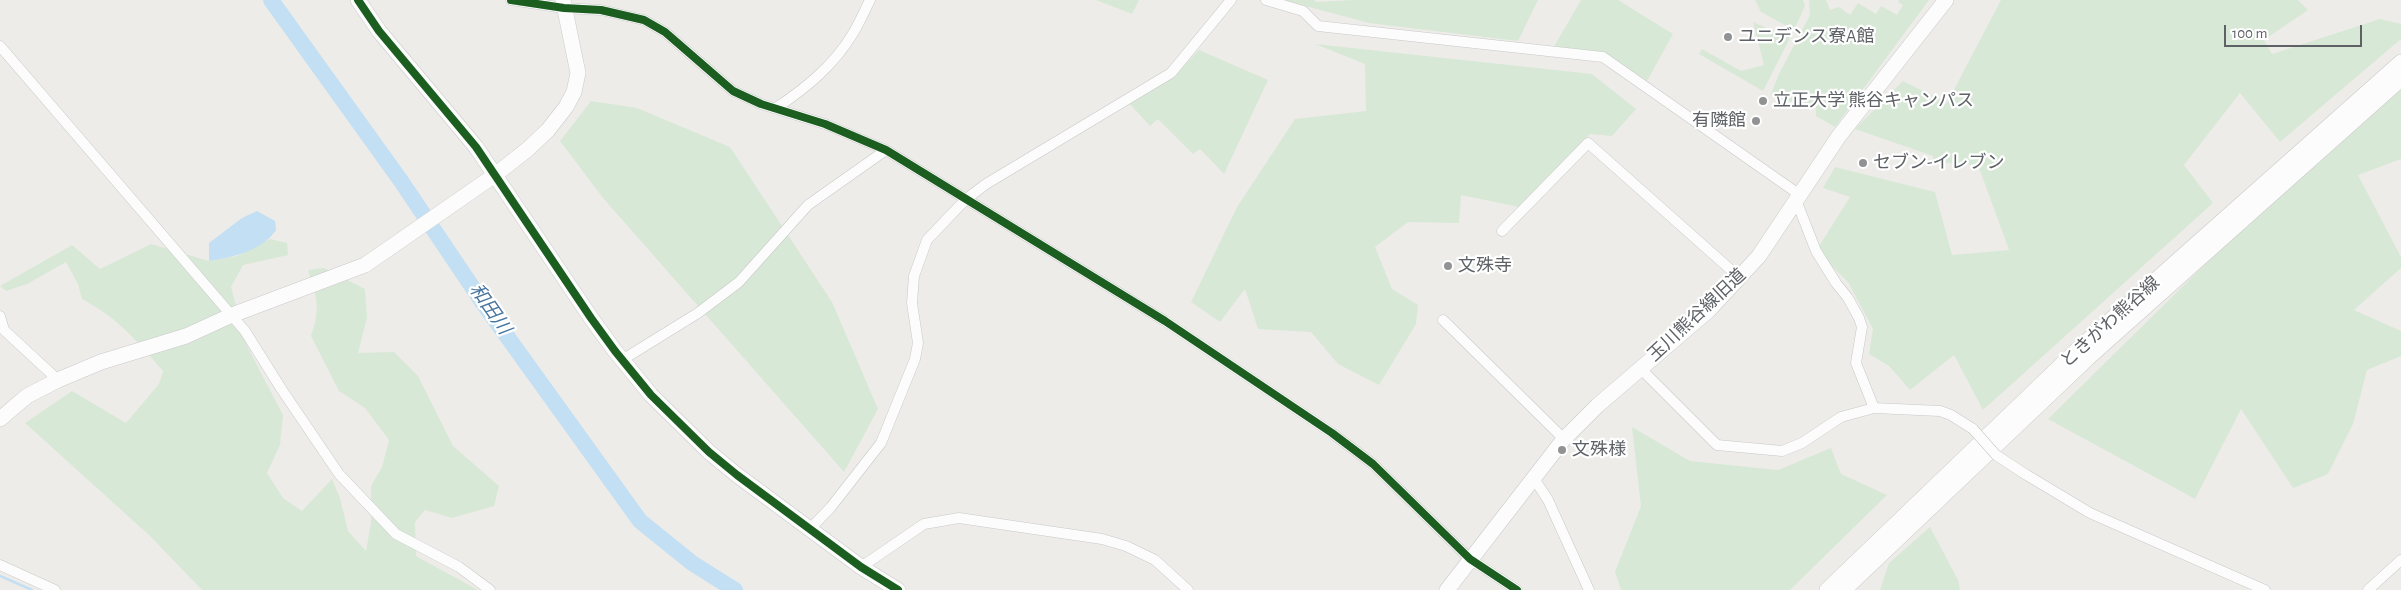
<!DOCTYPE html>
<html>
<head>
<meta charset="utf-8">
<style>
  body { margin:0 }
  #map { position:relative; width:2401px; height:590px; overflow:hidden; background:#edece9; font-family:"Alegreya Sans",sans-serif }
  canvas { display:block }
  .scale { position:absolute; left:2224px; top:25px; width:138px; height:22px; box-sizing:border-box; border:2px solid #5e6266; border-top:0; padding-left:6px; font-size:15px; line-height:18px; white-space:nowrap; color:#5e6266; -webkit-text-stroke:4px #fff; paint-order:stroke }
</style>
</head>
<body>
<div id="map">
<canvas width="2401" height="590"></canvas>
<div class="scale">100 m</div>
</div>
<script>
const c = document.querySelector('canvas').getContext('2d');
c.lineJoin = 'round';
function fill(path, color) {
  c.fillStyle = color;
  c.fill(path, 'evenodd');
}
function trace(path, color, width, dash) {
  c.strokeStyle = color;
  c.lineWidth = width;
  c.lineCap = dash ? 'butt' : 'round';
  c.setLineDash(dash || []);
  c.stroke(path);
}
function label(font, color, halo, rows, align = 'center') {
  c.font = font + ' "Alegreya Sans","Noto Sans JP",sans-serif';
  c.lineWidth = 4.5;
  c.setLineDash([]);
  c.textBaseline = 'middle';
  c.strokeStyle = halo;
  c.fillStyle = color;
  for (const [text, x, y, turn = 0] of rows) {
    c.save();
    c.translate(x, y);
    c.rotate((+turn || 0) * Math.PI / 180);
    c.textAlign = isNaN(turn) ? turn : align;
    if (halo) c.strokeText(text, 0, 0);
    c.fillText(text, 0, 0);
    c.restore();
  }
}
const green = new Path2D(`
  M 1096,0 L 1139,0 L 1132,14 Z
  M 1283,0 L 1315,0 L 1315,2 L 1354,0 L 1538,0 L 1518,41 L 1369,23 Z
  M 1581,0 L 1618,0 L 1673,34 L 1647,81 L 1608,56 L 1552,50 Z
  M 1755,0 L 1803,0 L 1805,6 L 1794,30 L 1761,12 Z
  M 1809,0 L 1826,0 L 1830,10 L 1839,7 L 1850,15 L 1858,3 L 1876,14 L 1881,6 L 1897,15 L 1903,5 L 1898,2 L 1899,0 L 1929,0 L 1835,127 L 1816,116 L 1816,98 L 1810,106 L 1776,98 L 1771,94 L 1779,74 L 1810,15 Z
  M 2001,0 L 2298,0 L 2308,10 L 2264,40 L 2272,54 L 2380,19 L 2401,24 L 2401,39 L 2280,142 L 2240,93 L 2184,165 L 2213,203 L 1983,410 L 1954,355 L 1910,390 L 1889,366 L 1869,354 L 1873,329 L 1848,282 L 1816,251 L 1850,197 L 1823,188 L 1835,167 L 1935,192 L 1952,255 L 2009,250 L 1978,165 L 1933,162 L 1933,156 L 1855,129 L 1903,81 L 1947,103 Z
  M 1753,22 L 1790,38 L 1763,91 L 1699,54 L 1702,49 L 1741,71 L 1764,65 Z
  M 1315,44 L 1592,74 L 1636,109 L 1612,136 L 1590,134 L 1519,207 L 1461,195 L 1459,223 L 1408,222 L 1375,247 L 1392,289 L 1418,305 L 1416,324 L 1379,385 L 1338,364 L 1311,332 L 1258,329 L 1245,289 L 1220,322 L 1191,302 L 1237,207 L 1295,119 L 1366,111 L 1365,64 Z
  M 1199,50 L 1268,80 L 1224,174 L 1200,149 L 1193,154 L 1158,119 L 1150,126 L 1129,103 L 1172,78 Z
  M 2401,86 L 2401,159 L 2358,175 L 2401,257 L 2401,268 L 2354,310 L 2401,331 L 2401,356 L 2367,370 L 2353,424 L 2328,474 L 2293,488 L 2241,409 L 2195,499 L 2048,419 L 2247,223 Z
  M 591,101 L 637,108 L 730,147 L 832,302 L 878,409 L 844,472 L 603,198 L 560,141 Z
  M 270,239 L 287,243 L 288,255 L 243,265 L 231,287 L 246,344 L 283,415 L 280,445 L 267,473 L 283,498 L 302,511 L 332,479 L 340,498 L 348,531 L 366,551 L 371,523 L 371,486 L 382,467 L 389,440 L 365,408 L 339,391 L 311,336 C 321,307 317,299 308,270 L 324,268 L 365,289 L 367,318 L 358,353 L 394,352 L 418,376 L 453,446 L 499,486 L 494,506 L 452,518 L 425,510 L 415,522 L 416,556 L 478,590 L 202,590 L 150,536 L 25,423 L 72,391 L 126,423 L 159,384 L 163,371 C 135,339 120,320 82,299 L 78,284 L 66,262 L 27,284 L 6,291 L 0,286 L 72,245 L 100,269 L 151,244 L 209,261 L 237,256 Z
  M 1632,427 L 1690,461 L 1778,470 L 1831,448 L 1841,474 L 1887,495 L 1790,590 L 1621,590 L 1615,572 L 1641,506 Z
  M 1930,527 L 1958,580 L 1960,590 L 1880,590 L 1889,563 Z`);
const water = new Path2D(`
  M 257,211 L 275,221 L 276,230 C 262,251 233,257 209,261 L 209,243 L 242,218 Z`);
const stream = new Path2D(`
  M 0,576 L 32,590`);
const river = new Path2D(`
  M 271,0 L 401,181 L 483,303 L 640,521 L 692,563 L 735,590`);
const street = new Path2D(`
  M 511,0 L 564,8 L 601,10 L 644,20 L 665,32 L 733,91 L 761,104 L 825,124 L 886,150 L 1165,321 L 1332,433 L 1373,464 L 1470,559 L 1517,590
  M 1266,0 L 1303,11 L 1318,26 L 1603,57 L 1800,195
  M 0,46 L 245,331 L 282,390 L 339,474 L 396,534 L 459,567 L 490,590
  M 776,108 C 806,88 833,66 852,35 C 859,24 864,12 870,0
  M 1796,200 L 1816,251 L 1836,283 L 1848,298 L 1859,318 L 1862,327 L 1856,363 L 1874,408
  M 1502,231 L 1588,143 L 1740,278
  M 0,316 L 4,330 L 58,380
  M 1443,320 L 1564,439
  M 622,360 L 698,313 L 739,282 L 808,205 L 886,150
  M 1640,368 L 1717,445 L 1782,451 L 1802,443 L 1841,417 L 1874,408 L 1940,411 L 1951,415 L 1973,429
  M 2025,474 L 2090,513 L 2265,590
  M 1533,477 L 1548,500 L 1589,590
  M 810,529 L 831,507 L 881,443 L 915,359 L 918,343 L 912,303 L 914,276 L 927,240 L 966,199 L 986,184 L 1171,73 L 1231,0
  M 0,565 L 55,590
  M 861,567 L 924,524 L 959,518 L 1102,539 L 1126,546 L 1155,560 L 1188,590
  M 2368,590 L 2401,560`);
const secondary = new Path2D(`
  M 358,0 L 379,31 L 476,147 L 591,318 L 615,351 L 651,395 L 709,452 L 737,475 L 861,567 L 898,590
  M 0,419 L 27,396 L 58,380 L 101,362 L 186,336 L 232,315 L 365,265 L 495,175 L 528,149 L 548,130 L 566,107 L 574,92 L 578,73 L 563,0
  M 1447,590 L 1564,439 L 1598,405 L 1709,310 L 1759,256 L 1839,136 L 1946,0
  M 1827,590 L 2078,349 L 2401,62
  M 1844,590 L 2088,358 L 2401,79`);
const streetBridge = new Path2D(`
  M 1973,429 L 1996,455 L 2025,474`);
const cycleway = new Path2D(`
  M 358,0 L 379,31 L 476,147 L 591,318 L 615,351 L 651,395 L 709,452 L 737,475 L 861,567 L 898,590
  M 511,0 L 564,8 L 601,10 L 644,20 L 665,32 L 733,91 L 761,104 L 825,124 L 886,150 L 1165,321 L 1332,433 L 1373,464 L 1470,559 L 1517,590`);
const markers = [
  [1728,37,5,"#909294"],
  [1763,101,5,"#909294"],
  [1756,121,5,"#909294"],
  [1863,163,5,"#909294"],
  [1448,266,5,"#909294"],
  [1562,450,5,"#909294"]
];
const poiNames = [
  ["ユニデンス寮A館",1738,37],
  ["立正大学 熊谷キャンパス",1773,101],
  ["有隣館",1746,121,"right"],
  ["セブン-イレブン",1873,163],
  ["文殊寺",1458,266],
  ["文殊様",1572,450]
];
const streetNames = [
  ["玉川熊谷線旧道",1697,315,-43],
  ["ときがわ熊谷線",2110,322,-42]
];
const waterNames = [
  ["和田川",490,309,55]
];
fill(green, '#d8e8d6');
fill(water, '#c2dff3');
trace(stream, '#c2dff3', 2.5);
trace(river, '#c2dff3', 16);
trace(street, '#c8c8c8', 11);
trace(secondary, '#cacaca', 16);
trace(street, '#fcfcfc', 10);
trace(secondary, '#fcfcfc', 15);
trace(streetBridge, '#c8c8c8', 11, []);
trace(streetBridge, '#fcfcfc', 10);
trace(cycleway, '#1b5e20', 8);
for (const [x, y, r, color] of markers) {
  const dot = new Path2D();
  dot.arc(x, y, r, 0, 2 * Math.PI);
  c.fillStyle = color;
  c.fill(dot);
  trace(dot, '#fff', 2);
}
label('18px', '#5e6266', '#fff', poiNames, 'left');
label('18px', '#5e6266', '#fff', streetNames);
label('italic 19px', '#4976a0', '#fff', waterNames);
</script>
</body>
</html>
